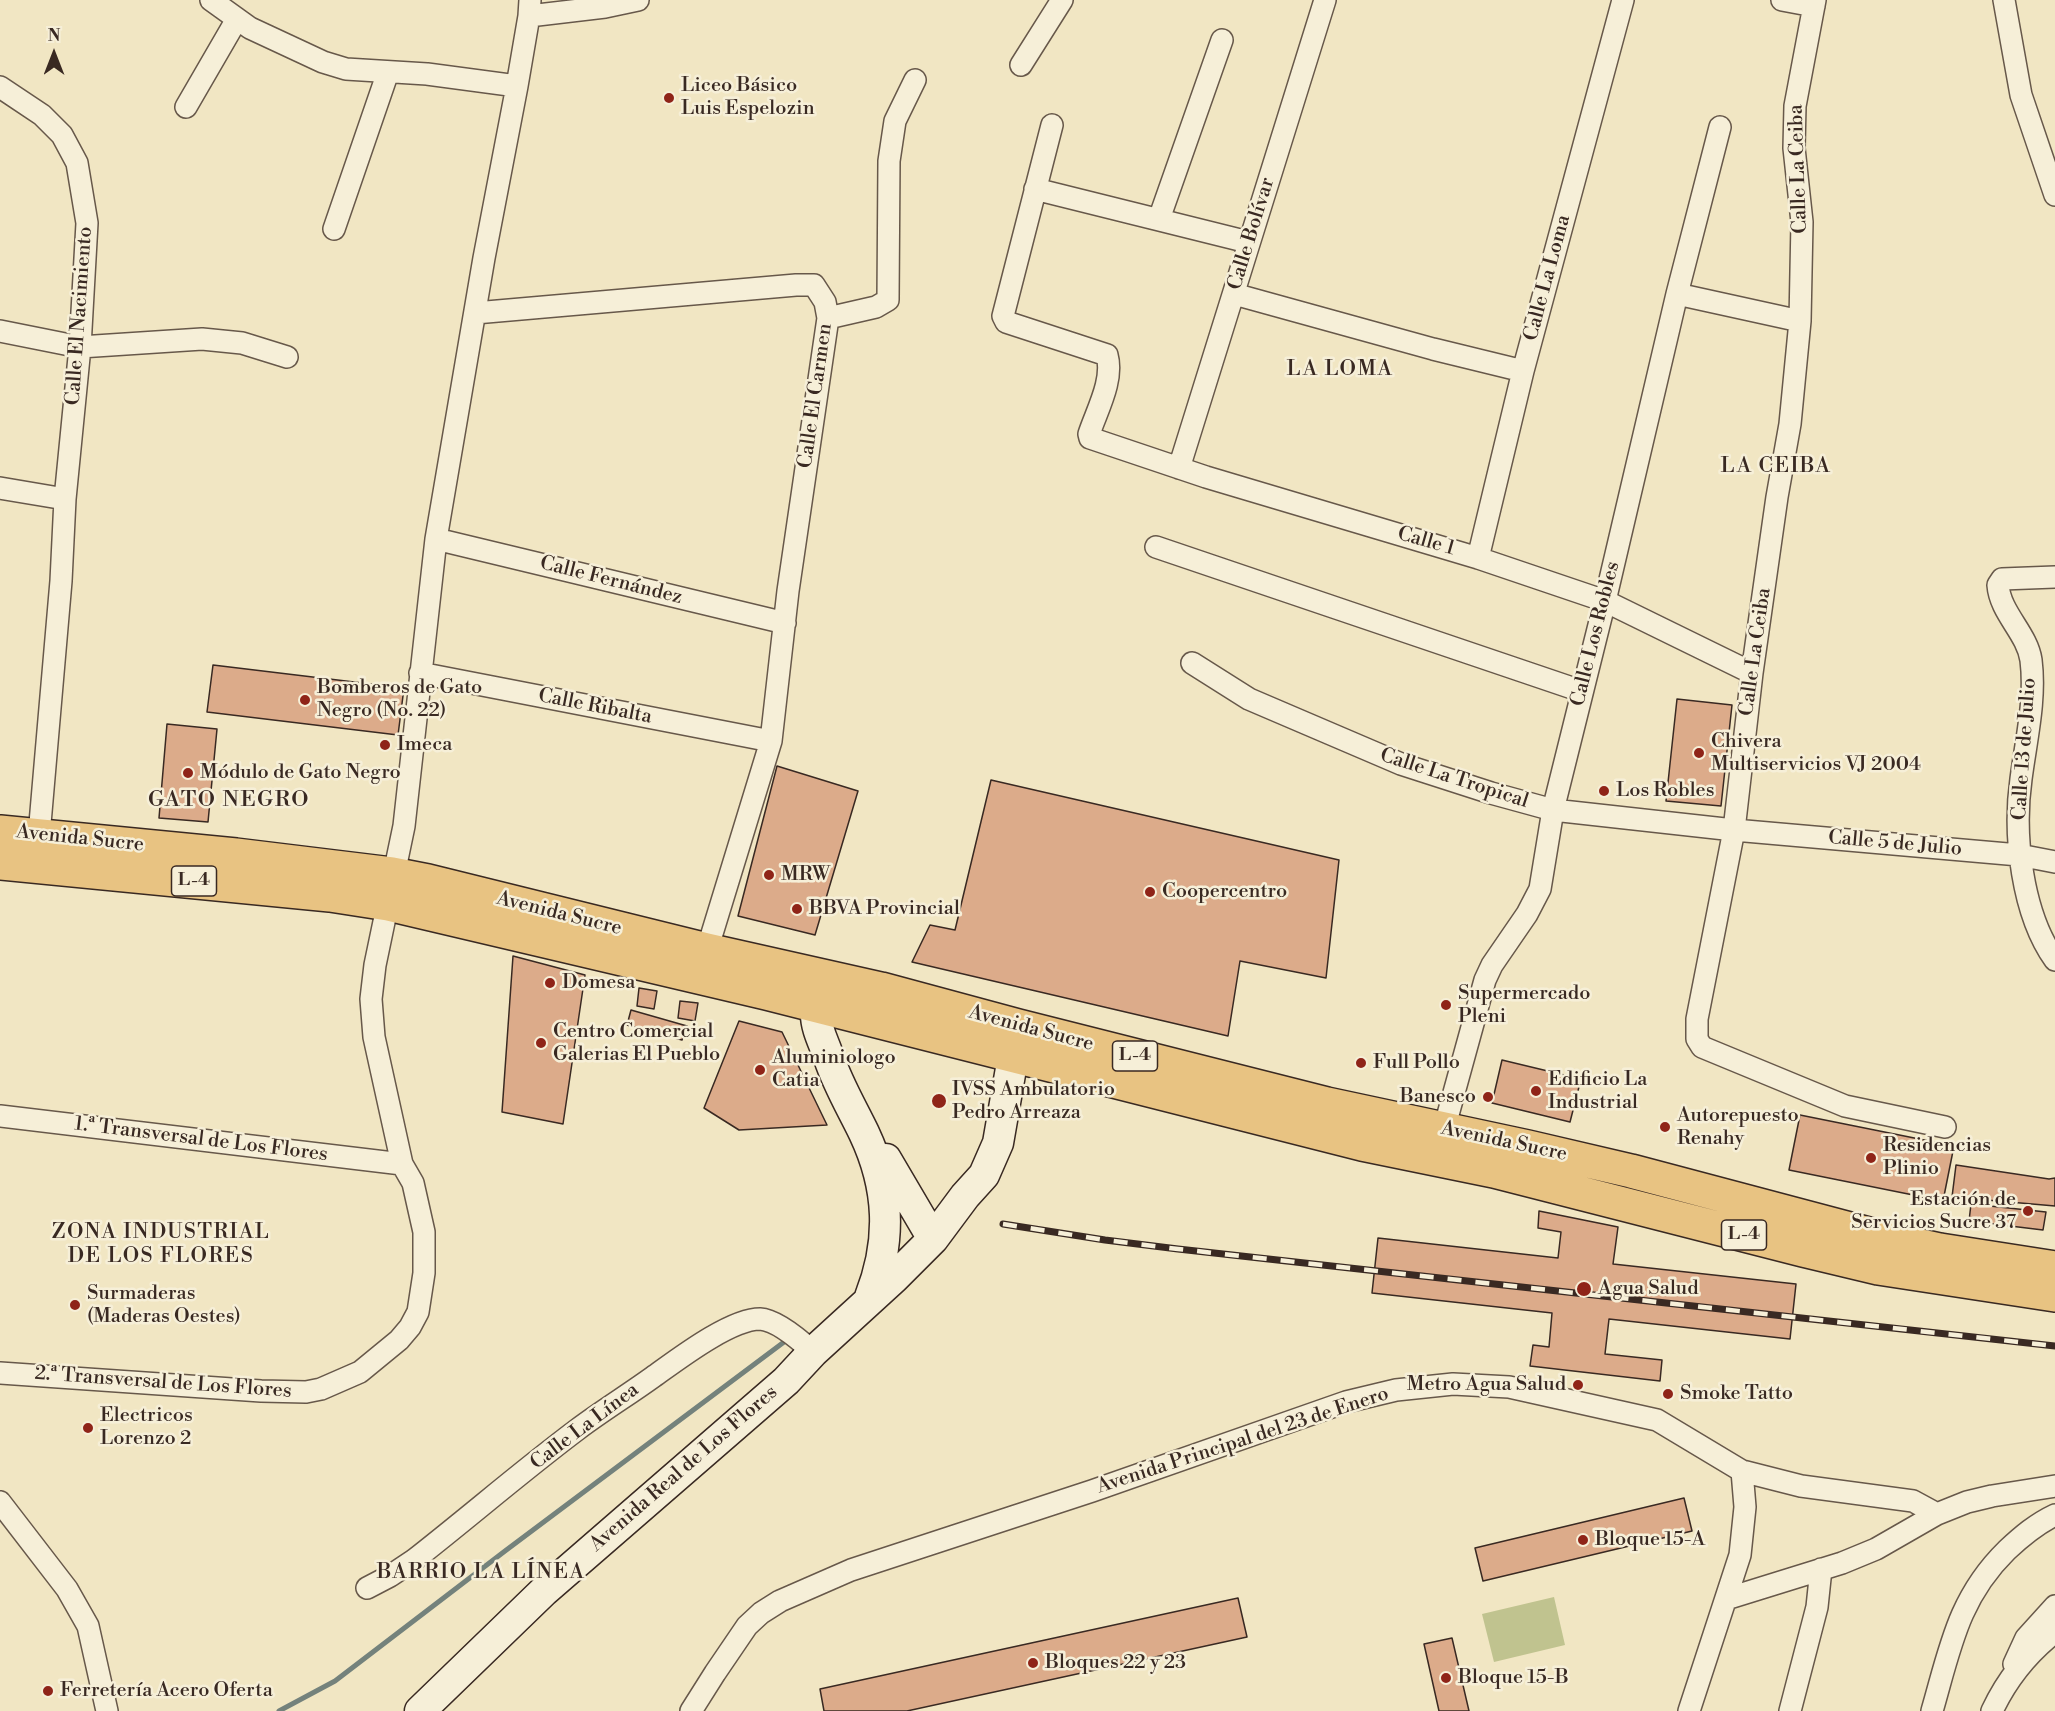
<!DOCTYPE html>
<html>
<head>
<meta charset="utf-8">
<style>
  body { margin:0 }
  #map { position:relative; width:2055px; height:1711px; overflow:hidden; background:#f1e6c3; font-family:"Libre Bodoni",serif }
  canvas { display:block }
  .north { position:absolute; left:24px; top:24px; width:60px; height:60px; -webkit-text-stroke:4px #f6efd8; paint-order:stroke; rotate:0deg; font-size:16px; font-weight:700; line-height:24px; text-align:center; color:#392922 }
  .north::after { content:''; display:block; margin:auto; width:21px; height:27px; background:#392922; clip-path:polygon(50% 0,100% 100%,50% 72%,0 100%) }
</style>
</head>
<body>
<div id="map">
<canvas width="2055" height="1711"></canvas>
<div class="north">N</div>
</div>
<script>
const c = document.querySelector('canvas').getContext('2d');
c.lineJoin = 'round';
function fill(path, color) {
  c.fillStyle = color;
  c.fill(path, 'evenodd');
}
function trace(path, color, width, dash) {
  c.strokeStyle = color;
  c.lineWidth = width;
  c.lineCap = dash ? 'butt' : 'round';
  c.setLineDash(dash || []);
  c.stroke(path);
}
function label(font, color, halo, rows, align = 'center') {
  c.font = font + ' "Libre Bodoni",serif';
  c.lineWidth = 5;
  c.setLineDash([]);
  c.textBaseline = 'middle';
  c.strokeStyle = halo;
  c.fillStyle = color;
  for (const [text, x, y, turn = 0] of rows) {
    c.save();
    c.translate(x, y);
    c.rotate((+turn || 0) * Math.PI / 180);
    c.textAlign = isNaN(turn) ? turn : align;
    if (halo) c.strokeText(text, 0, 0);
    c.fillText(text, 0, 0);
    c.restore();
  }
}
const green = new Path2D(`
  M 1554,1597 L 1565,1645 L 1494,1662 L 1482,1614 Z`);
const stream = new Path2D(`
  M 279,1711 L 335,1681 L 505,1551 L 788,1339`);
const building = new Path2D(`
  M 213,665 L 404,688 L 398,735 L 207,712 Z
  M 1677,699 L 1732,705 L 1721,806 L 1666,801 Z
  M 167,724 L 217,729 L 208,822 L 159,818 Z
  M 777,766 L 858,791 L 815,935 L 738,916 Z
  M 991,780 L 1339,860 L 1326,978 L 1240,961 L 1228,1036 L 912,962 L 930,925 L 955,930 Z
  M 513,956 L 585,975 L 563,1124 L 502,1112 Z
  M 639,988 L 657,991 L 654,1009 L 637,1006 Z
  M 680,1001 L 698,1003 L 695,1021 L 678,1018 Z
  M 631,1010 L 687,1026 L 682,1040 L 627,1025 Z
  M 739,1021 L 782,1032 L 827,1125 L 739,1130 L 704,1108 Z
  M 1502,1060 L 1581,1079 L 1570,1122 L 1492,1103 Z
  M 1800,1115 L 1954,1146 L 1943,1201 L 1789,1170 Z
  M 1956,1165 L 2049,1179 L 2055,1178 L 2055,1206 L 1952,1197 Z
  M 1971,1204 L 2046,1212 L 2043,1230 L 1969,1221 Z
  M 1539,1211 L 1618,1227 L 1613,1264 L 1796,1284 L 1790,1339 L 1609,1319 L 1605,1354 L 1662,1360 L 1660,1381 L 1530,1366 L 1533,1345 L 1549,1347 L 1552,1313 L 1372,1293 L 1378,1238 L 1558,1258 L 1561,1232 L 1538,1228 Z
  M 1684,1498 L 1692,1531 L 1483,1581 L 1475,1548 Z
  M 1238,1598 L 1247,1637 L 907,1711 L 824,1711 L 820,1689 Z
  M 1452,1638 L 1469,1711 L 1439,1711 L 1424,1644 Z`);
const street = new Path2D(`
  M 211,0 L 250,28 L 323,62 L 346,69 L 427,74 L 517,86
  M 1782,0 L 1814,6
  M 1815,0 L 1795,106 L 1794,148 L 1802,222 L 1800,321 L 1790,424 L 1777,497 L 1752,673 L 1734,830 L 1697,1019 L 1697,1039 L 1702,1047 L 1845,1106 L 1945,1127
  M 2004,0 L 2021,95 L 2055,195
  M 529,16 L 605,7 L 638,0
  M 1021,65 L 1062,0
  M 0,87 L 42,115 L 62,135 L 77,163 L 87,223 L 80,347 L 65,499 L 61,581 L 39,835
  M 186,107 L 237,19
  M 1052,125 L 1003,316 L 1006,322 L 1107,355 C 1114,380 1097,410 1089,434 L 1090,438 L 1206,477 L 1478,558 L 1605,601 L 1752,673
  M 1035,189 L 1248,242
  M 1159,219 L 1222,40
  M 334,229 L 388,72
  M 1234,294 L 1433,349 L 1523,371
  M 1677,294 L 1800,321
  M 475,313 L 796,285 L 814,285 L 825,302 L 828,318 L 788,591 L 771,741 L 707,950
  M 828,318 L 876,307 L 888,300 L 889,161 L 895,121 L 915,80
  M 0,331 L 80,347 L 202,339 L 242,343 L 287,357
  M 1179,468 L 1325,0
  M 0,488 L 65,499
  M 436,539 L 785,623
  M 1156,547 L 1581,691
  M 1478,558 L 1523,371 L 1623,0
  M 2055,577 L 2002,579 L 1998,585 C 2000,613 2027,633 2031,660 C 2036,700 2026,740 2021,779 C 2013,835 2022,914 2055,960
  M 1192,663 L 1249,699 L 1401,764 L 1491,793 L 1553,810 L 1734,830 L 2019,855 L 2055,862
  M 420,673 L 771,741
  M 0,1116 L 402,1164
  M 1441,1140 L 1485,980 L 1492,965 L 1527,914 L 1540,889 L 1553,810 L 1605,601 L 1677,294 L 1720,127
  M 0,1373 L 261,1391 L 306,1392 L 321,1389 L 360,1372 L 399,1340 L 410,1327 L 418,1312 L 424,1273 L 424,1232 L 413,1183 L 402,1164 L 374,1037 L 371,999 L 375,965 L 404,826 L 436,539 L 484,258 L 517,86 L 529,16 L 530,0
  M 0,1502 L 67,1589 L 88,1626 L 107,1711
  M 367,1588 L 390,1576 L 414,1560 C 469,1517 522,1471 578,1429 C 602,1411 628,1395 653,1377 C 677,1360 730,1319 760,1319 C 777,1320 801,1341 813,1352
  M 1726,1599 L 1842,1563 L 1876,1549 L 1937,1514
  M 2014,1664 L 2026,1638 L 2055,1606
  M 691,1711 L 715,1673 L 747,1626 L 761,1613 L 780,1601 L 851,1570 L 1092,1491 L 1346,1402 L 1396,1390 L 1453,1384 L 1509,1387 L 1657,1420 L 1742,1471 L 1801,1486 L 1913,1501 L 1937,1514 L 1967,1502 L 1992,1496 L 2055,1486
  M 1689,1711 L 1740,1555 L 1745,1507 L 1742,1471
  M 1790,1711 L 1817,1607 L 1821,1569
  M 1932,1711 C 1950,1649 1958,1598 2007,1550 C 2022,1536 2036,1524 2055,1515
  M 1992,1711 C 2007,1679 2028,1653 2055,1632`);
const secondary = new Path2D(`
  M 825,984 C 822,993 816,1006 816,1015 C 816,1029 825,1045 829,1058 C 838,1085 852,1108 864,1133 C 890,1188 892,1241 870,1297
  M 886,1159 L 933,1239
  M 420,1711 L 544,1591 L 786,1381 L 813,1352 L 894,1278 L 933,1239 L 965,1196 L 984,1175 L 998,1143 L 1013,1057`);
const primary = new Path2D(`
  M 0,832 L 236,855 L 392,874 L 428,881 L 707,950 L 881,989 L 1018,1026 L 1327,1104 L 1528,1147 L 1631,1171 L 1876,1236 L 1940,1250 L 2055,1268
  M 0,863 L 330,895 L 388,904 L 766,993 L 1362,1144 L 1494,1171 L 1803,1250 L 1878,1268 L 2055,1295`);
const rail = new Path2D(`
  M 1003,1224 L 1105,1240 L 1178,1249 L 2055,1346`);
const markers = [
  [669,98,6,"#8f2418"],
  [305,700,6,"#8f2418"],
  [385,745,6,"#8f2418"],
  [1699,753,6,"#8f2418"],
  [188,773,6,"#8f2418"],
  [1604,791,6,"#8f2418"],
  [769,875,6,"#8f2418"],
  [1150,892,6,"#8f2418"],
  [797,909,6,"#8f2418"],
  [550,983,6,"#8f2418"],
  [1446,1005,6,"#8f2418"],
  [541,1043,6,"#8f2418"],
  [1361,1063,6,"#8f2418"],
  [760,1070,6,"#8f2418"],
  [1536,1091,6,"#8f2418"],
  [1488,1097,6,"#8f2418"],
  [939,1101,8,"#8f2418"],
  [1665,1127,6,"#8f2418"],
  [1871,1158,6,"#8f2418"],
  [2028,1211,6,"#8f2418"],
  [1584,1289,8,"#8f2418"],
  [75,1305,6,"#8f2418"],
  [1578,1385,6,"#8f2418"],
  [1668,1394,6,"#8f2418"],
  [88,1428,6,"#8f2418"],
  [1583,1540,6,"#8f2418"],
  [1033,1663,6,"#8f2418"],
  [1446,1678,6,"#8f2418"],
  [48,1691,6,"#8f2418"]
];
const shields = [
  [194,881,45],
  [1135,1056,45],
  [1744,1235,45]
];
const shieldNames = [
  ["L-4",194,881],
  ["L-4",1135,1056],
  ["L-4",1744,1235]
];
const poiNames = [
  ["Liceo Básico",681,86],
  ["Luis Espelozin",681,109],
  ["Bomberos de Gato",317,688],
  ["Negro (No. 22)",317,711],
  ["Chivera",1711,742],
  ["Multiservicios VJ 2004",1711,765],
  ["Imeca",397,745],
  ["Módulo de Gato Negro",200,773],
  ["Los Robles",1616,791],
  ["MRW",781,875],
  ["Coopercentro",1162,892],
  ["BBVA Provincial",809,909],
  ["Domesa",562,983],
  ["Supermercado",1458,994],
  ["Pleni",1458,1017],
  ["Centro Comercial",553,1032],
  ["Galerias El Pueblo",553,1055],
  ["Aluminiologo",772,1058],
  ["Catia",772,1081],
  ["Full Pollo",1373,1063],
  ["Edificio La",1548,1080],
  ["Industrial",1548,1103],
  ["IVSS Ambulatorio",952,1090],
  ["Pedro Arreaza",952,1113],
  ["Banesco",1476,1097,"right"],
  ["Autorepuesto",1677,1116],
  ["Renahy",1677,1139],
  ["Residencias",1883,1146],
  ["Plinio",1883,1169],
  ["Estación de",2016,1200,"right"],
  ["Servicios Sucre 37",2016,1223,"right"],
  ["Agua Salud",1598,1289],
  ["Surmaderas",87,1294],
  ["(Maderas Oestes)",87,1317],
  ["Metro Agua Salud",1566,1385,"right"],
  ["Smoke Tatto",1680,1394],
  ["Electricos",100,1416],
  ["Lorenzo 2",100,1439],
  ["Bloque 15-A",1595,1540],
  ["Bloques 22 y 23",1045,1663],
  ["Bloque 15-B",1458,1678],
  ["Ferretería Acero Oferta",60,1691]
];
const streetNames = [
  ["Calle La Ceiba",1799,169,-92],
  ["Calle Bolívar",1252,234,-73],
  ["Calle La Loma",1548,278,-75],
  ["Calle El Nacimiento",80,316,-86],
  ["Calle El Carmen",816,396,-82],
  ["Calle 1",1426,542,16],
  ["Calle Fernández",611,581,14],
  ["Calle Los Robles",1596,634,-76],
  ["Calle La Ceiba",1756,652,-82],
  ["Calle Ribalta",595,707,11],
  ["Calle 13 de Julio",2025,749,-86],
  ["Calle La Tropical",1454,779,18],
  ["Avenida Sucre",80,839,6],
  ["Calle 5 de Julio",1895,844,5],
  ["Avenida Sucre",559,914,14],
  ["Avenida Sucre",1031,1029,15],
  ["1.ª Transversal de Los Flores",201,1140,7],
  ["Avenida Sucre",1504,1142,12],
  ["2.ª Transversal de Los Flores",163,1383,4],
  ["Calle La Línea",585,1427,-37],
  ["Avenida Principal del 23 de Enero",1243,1441,-18],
  ["Avenida Real de Los Flores",684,1469,-41]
];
const neighbourhoodNames = [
  ["LA LOMA",1340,370],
  ["LA CEIBA",1776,467],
  ["ZONA INDUSTRIAL",161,1233],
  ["DE LOS FLORES",161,1257],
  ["BARRIO LA LÍNEA",481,1573]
];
const quarterNames = [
  ["GATO NEGRO",229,801]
];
fill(green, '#c0c38f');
trace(stream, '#74827c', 5);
fill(building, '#dcab8a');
trace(building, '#392922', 1.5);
trace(street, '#67584a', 24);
trace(secondary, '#392922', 33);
trace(primary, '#392922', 36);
trace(street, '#f6efd8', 21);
trace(secondary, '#f6efd8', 30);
trace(primary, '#e8c382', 33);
trace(rail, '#392922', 7);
trace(rail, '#f6efd8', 4.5, [14]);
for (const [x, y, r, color] of markers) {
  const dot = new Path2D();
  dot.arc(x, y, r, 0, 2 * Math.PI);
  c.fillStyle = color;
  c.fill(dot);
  trace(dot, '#f6efd8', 2);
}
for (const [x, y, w] of shields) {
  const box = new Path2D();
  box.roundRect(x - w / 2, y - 15, w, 30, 4.5);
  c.fillStyle = '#f6efd8';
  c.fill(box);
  trace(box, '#392922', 1.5);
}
label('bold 18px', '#392922', null, shieldNames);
label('20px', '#392922', '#f6efd8', poiNames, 'left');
label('20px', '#392922', '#f6efd8', streetNames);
c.letterSpacing = '1.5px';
label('21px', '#392922', '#f6efd8', neighbourhoodNames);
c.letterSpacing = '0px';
c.letterSpacing = '1.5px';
label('22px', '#392922', '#f6efd8', quarterNames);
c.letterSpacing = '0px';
</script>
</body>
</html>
